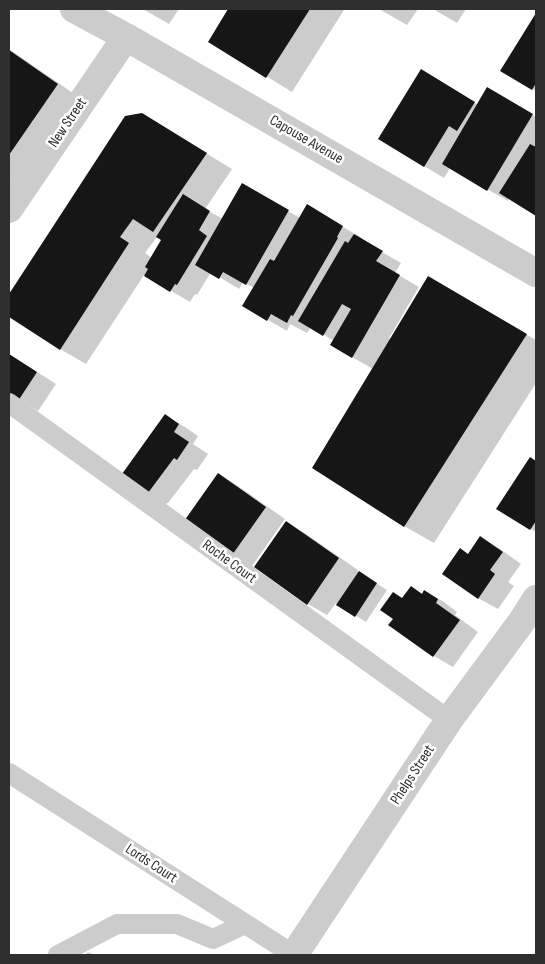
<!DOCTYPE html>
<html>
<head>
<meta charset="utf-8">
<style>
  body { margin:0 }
  #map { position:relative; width:545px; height:964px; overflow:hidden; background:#fff; font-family:"Sofia Sans Condensed",sans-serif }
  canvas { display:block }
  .frame { position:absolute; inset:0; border:10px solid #2f2f2f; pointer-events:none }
</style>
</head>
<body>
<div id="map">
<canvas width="545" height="964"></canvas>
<div class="frame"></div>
</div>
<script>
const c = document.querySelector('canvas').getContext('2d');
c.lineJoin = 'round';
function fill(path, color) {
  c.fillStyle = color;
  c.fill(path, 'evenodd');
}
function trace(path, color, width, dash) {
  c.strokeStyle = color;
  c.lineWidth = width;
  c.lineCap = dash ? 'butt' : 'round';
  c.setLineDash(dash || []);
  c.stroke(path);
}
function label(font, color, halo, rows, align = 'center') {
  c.font = font + ' "Sofia Sans Condensed",sans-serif';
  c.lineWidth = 5;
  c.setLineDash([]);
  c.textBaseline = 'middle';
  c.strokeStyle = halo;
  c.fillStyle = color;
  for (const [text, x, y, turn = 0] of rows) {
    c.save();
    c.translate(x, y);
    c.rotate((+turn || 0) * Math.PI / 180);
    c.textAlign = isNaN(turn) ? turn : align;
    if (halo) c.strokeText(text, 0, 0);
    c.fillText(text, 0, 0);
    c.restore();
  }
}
const shadow = new Path2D(`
  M 143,9 L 179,9 L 169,24 Z
  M 230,9 L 343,9 L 344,10 L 292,92 L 209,41 Z
  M 379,9 L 418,9 L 407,25 Z
  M 433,9 L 466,9 L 457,23 Z
  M 536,15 L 536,91 L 502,71 Z
  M 9,49 L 83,100 L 9,190 Z
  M 440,82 L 478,105 L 488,89 L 536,117 L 536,215 L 509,198 L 508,201 L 450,168 L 444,178 L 379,139 Z
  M 126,118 L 168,130 L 232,169 L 205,209 L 223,219 L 242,185 L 300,218 L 307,206 L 362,238 L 361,240 L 401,263 L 395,273 L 419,287 L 389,338 L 391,339 L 428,277 L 536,340 L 536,383 L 434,543 L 404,526 L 373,369 L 331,345 L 334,341 L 311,327 L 307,333 L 290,324 L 287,331 L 244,306 L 254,288 L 243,282 L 239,289 L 211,272 L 197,295 L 195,294 L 190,302 L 144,275 L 86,364 L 60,349 L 9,315 L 9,296 ZM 157,237 L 163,240 L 152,258 L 145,253 Z
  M 9,354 L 56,384 L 38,411 L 9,393 Z
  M 165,415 L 185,427 L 198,436 L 193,444 L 208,454 L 197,470 L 194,469 L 168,503 L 167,503 L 164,507 L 144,496 Z
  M 530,459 L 536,463 L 536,532 L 498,509 Z
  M 219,475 L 238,486 L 285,519 L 250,569 L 184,524 Z
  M 286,523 L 306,534 L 358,570 L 357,571 L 387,590 L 366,622 L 336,603 L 327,615 L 308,604 L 256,567 Z
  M 481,538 L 500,549 L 521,564 L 508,582 L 514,586 L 498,609 L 478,598 L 469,554 Z
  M 411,588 L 423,594 L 425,591 L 444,602 L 457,612 L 455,615 L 478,632 L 453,667 L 434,656 L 394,619 L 403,599 Z
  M 88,952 L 95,955 L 85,955 Z`);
const building = new Path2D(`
  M 228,9 L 310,9 L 266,78 L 208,42 Z
  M 536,13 L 536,83 L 532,90 L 500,71 Z
  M 9,50 L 58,84 L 9,155 Z
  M 421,69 L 475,102 L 457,131 L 449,126 L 424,167 L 378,139 Z
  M 487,87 L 533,114 L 487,191 L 442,164 Z
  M 142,113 L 207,153 L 153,232 L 133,219 L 120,237 L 129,243 L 60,350 L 9,317 L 9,294 L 125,116 Z
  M 530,144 L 536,147 L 536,216 L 499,193 Z
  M 242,183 L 289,210 L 246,285 L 223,272 L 219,279 L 195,265 Z
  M 183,194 L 210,211 L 199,230 L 207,236 L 177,285 L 175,284 L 170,292 L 144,276 L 148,269 L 145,267 L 161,240 L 156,237 Z
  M 307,204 L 343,226 L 337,237 L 338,238 L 293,316 L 291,315 L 287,323 L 271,314 L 267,321 L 242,306 L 270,259 L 274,261 Z
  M 354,234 L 383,251 L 376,261 L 400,275 L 352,358 L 330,345 L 351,309 L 342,304 L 323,336 L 298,321 L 345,241 L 348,243 Z
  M 428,276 L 527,334 L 404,527 L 312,468 Z
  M 9,354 L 37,372 L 18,401 L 9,395 Z
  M 165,414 L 179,424 L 174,432 L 189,442 L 177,460 L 174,458 L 148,493 L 122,474 Z
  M 530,457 L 536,461 L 536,521 L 530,530 L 496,509 Z
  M 218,473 L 266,507 L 230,558 L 182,524 Z
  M 286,521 L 339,558 L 307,605 L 254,567 Z
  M 480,536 L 503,552 L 490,570 L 495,574 L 478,599 L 442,574 L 460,548 L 468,554 Z
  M 359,571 L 377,583 L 355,617 L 336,605 Z
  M 411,586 L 422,594 L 424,590 L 438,599 L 436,603 L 460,620 L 433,657 L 388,625 L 393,619 L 380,610 L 393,592 L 402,598 Z`);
const lane = new Path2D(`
  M 9,403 L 449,720
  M 9,773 L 294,955
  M 58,955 L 117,924 L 177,924 L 213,939 L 245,924`);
const street = new Path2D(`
  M 74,9 L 126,37 L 536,273
  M 9,209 L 126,37
  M 294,955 L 449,720 L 522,621 L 536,599`);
const streetNames = [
  ["New Street",68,123,-56],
  ["Capouse Avenue",306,140,30],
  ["Roche Court",229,562,36],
  ["Phelps Street",413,775,-57],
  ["Lords Court",151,864,33]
];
fill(shadow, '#0003');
fill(building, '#161616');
trace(lane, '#ccc', 20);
trace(street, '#ccc', 28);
label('15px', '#2f2f2f', '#fff', streetNames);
</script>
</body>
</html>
